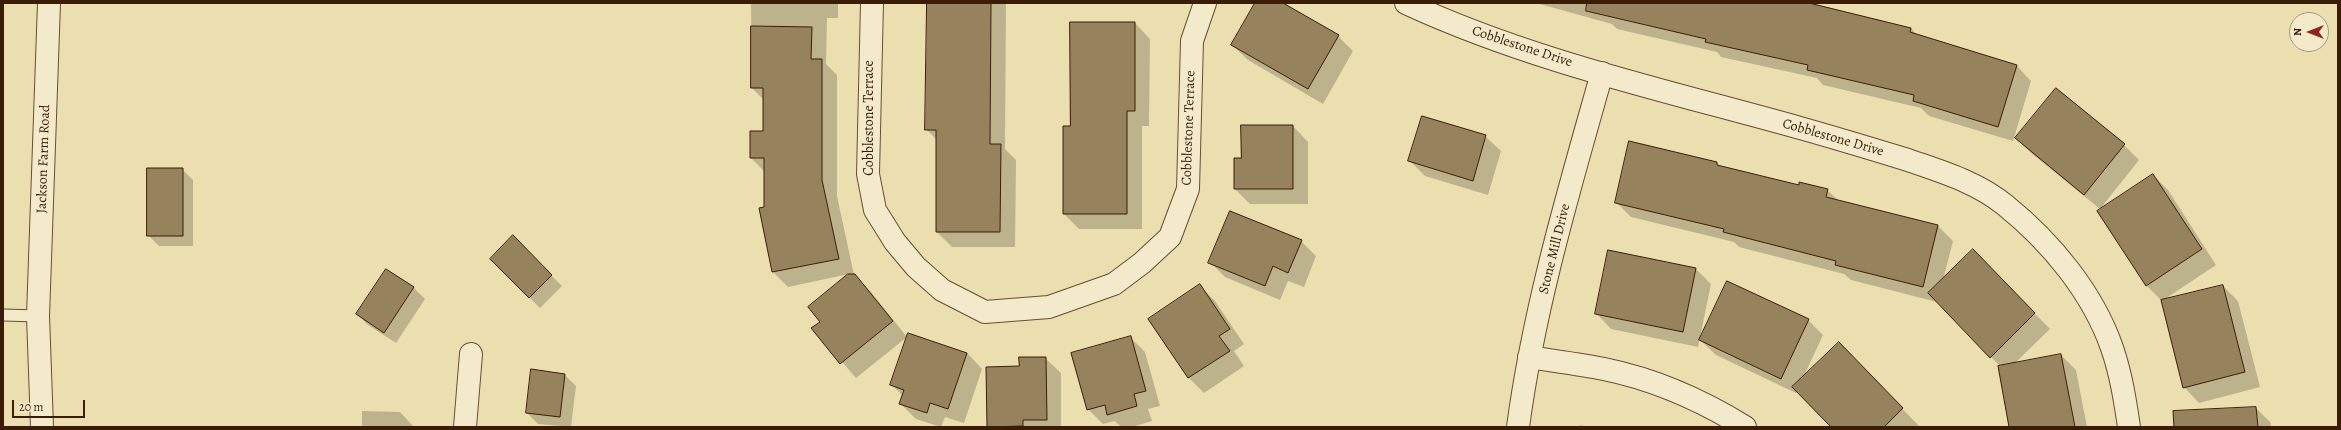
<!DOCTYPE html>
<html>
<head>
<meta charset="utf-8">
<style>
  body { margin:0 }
  #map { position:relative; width:2341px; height:430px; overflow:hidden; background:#ecdfaf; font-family:Alegreya,serif }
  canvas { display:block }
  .frame { position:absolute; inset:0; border:4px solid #3b1d07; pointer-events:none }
  .north { position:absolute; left:2289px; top:12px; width:40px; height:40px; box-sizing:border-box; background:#f3eacb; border:1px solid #a9987d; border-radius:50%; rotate:270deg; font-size:11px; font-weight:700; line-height:16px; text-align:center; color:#3b1d07 }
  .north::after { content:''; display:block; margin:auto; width:14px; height:18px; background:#8f2418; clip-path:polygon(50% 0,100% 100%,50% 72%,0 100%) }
  .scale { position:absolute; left:12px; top:400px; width:73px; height:18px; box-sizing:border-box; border:2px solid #3b1d07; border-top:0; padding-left:5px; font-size:12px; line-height:14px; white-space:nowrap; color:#3b1d07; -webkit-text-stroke:3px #f3eacb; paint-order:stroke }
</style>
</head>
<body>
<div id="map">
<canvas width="2341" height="430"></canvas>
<div class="frame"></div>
<div class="north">N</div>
<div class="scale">20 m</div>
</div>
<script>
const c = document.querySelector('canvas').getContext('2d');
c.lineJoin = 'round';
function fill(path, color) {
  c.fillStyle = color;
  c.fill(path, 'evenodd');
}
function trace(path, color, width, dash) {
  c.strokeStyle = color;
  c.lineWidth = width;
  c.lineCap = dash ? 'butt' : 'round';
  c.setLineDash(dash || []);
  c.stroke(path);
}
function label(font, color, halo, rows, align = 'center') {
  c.font = font + ' Alegreya,serif';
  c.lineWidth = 4;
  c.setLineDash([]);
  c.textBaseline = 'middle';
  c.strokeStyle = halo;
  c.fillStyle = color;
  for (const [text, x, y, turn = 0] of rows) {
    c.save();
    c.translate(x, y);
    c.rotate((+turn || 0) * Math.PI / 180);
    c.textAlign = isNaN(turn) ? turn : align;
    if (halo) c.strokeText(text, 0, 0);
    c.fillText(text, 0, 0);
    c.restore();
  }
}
const shadow = new Path2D(`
  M 751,3 L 838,3 L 838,18 L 827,18 L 826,64 L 837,75 L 837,196 L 854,275 L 870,291 L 907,337 L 856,378 L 813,328 L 821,322 L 849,274 L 788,287 L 773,272 L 765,208 L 765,172 L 751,158 L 751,132 L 764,132 L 764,100 L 752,88 Z
  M 927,3 L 1006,3 L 1005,149 L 1016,160 L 1015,247 L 952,247 L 937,232 L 937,140 L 926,129 Z
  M 1256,3 L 1281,3 L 1338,36 L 1353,51 L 1323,104 L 1248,60 L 1232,45 Z
  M 1536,3 L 1811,3 L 1911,28 L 1918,36 L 2016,65 L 2031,81 L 2013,141 L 1929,116 L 1921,108 L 1823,85 L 1817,78 L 1721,57 L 1717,52 L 1617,29 L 1612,24 Z
  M 1135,23 L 1150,39 L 1149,126 L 1142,126 L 1142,229 L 1079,229 L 1064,214 L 1071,127 Z
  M 2056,89 L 2124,145 L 2139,160 L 2100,209 L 2031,153 L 2016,138 Z
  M 1293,126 L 1308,142 L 1308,204 L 1250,204 L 1235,189 L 1242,159 Z
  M 1485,136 L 1501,151 L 1488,195 L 1425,176 L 1410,161 Z
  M 1717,163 L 1721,167 L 1799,187 L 1827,190 L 1839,201 L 1938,226 L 1953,241 L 1943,280 L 1988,266 L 2050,329 L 2015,363 L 2061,355 L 2076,370 L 2087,427 L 2010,427 L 2000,366 L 1937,302 L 1851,280 L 1844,274 L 1739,247 L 1734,242 L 1631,217 L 1616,202 Z
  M 182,169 L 193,180 L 193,246 L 159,246 L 148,235 Z
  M 2153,175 L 2168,190 L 2216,265 L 2162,301 L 2223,286 L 2238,301 L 2260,387 L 2199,403 L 2184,387 L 2162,301 L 2147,286 Z
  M 513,237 L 562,286 L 540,308 L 491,259 Z
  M 1301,241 L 1316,256 L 1304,287 L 1288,281 L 1280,300 L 1225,277 L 1210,262 Z
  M 1608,251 L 1696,269 L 1711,284 L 1698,347 L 1611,329 L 1596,313 Z
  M 386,270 L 414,288 L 425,299 L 396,343 L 368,325 L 357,314 Z
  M 1200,286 L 1215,301 L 1244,344 L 1234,351 L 1244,366 L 1204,393 L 1189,378 L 1150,319 Z
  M 1808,320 L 1823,335 L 1803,378 L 1854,359 L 1920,427 L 1832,427 L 1797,391 L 1796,393 L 1716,355 L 1700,340 Z
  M 1130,337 L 1145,352 L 1160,406 L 1148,409 L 1152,421 L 1132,427 L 1121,427 L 1115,421 L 1103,424 L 1088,409 Z
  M 967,353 L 982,369 L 964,423 L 945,417 L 941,427 L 916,419 L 901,404 L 903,396 L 892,385 Z
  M 1045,358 L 1061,373 L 1061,427 L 989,427 L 1020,367 Z
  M 565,375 L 576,386 L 571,427 L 538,424 L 527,413 Z
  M 2256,408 L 2271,423 L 2271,427 L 2191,427 L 2190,411 Z
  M 362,411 L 400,412 L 414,427 L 362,427 Z
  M 1580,425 L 1589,427 L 1579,427 Z`);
const building = new Path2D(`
  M 927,3 L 991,3 L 990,144 L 1001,144 L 1000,232 L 936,232 L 936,130 L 925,130 Z
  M 1255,3 L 1283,3 L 1339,35 L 1308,89 L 1231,45 Z
  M 1587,3 L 1809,3 L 1911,28 L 1910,32 L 2017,65 L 1998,127 L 1913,101 L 1914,95 L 1807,70 L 1808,65 L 1705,42 L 1706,39 L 1586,11 Z
  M 1070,22 L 1135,22 L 1135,111 L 1127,111 L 1127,214 L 1063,214 L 1063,126 L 1070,126 Z
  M 751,26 L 812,27 L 811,59 L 822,59 L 822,180 L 839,259 L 772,272 L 759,208 L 764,207 L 764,158 L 750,158 L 750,131 L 763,131 L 763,88 L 751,88 Z
  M 2056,88 L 2125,144 L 2084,195 L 2015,138 Z
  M 1422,116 L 1486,135 L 1473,181 L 1408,161 Z
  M 1241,125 L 1293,125 L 1293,189 L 1234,189 L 1234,158 L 1241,158 Z
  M 1629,141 L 1717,162 L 1717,165 L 1799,185 L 1799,182 L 1828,189 L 1826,197 L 1938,225 L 1923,287 L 1835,265 L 1836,261 L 1723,232 L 1724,229 L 1615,203 Z
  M 147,168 L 183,168 L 183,236 L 147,236 Z
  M 2153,174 L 2202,249 L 2146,286 L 2097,211 Z
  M 1230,211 L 1302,240 L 1288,273 L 1273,266 L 1265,286 L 1208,263 Z
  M 513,235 L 552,275 L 529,298 L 490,259 Z
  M 1973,249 L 2035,313 L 1990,358 L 1928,293 Z
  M 1608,250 L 1696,268 L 1683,332 L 1595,314 Z
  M 386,269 L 414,287 L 384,333 L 356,314 Z
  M 848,274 L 855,274 L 893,321 L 840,364 L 811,328 L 820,322 L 808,307 Z
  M 1727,281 L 1809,319 L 1781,379 L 1699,340 Z
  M 1200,284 L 1230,329 L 1219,336 L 1230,351 L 1188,378 L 1148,319 Z
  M 2223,285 L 2245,372 L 2183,388 L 2161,300 Z
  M 908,333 L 967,353 L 948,409 L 930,403 L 927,413 L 899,404 L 904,390 L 890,385 Z
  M 1131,336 L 1146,391 L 1134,394 L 1137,406 L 1107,415 L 1105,405 L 1087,410 L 1071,353 Z
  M 1839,342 L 1903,408 L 1884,427 L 1831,427 L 1792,387 Z
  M 2061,354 L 2075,427 L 2009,427 L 1998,366 Z
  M 1019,357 L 1046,357 L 1047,420 L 1023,420 L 1023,426 L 987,427 L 986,367 L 1019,366 Z
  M 531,369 L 565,374 L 560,417 L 526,413 Z
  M 2256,407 L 2258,427 L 2174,427 L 2173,411 Z`);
const service = new Path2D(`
  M 3,315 L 38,316`);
const minor = new Path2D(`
  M 872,3 L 868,174 L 875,210 L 895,242 L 916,267 L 942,290 L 985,312 L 1049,307 L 1114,284 L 1142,263 L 1170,237 L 1188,189 L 1192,41 L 1205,3
  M 1406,3 C 1531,61 1668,91 1800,128 C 1836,138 1872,149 1908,160 C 1942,172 1977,182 2005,205 C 2051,242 2093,293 2112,348 C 2121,374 2125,400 2129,427
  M 1529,357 C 1554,361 1580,364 1604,369 C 1653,379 1703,401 1745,427
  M 42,427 L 38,316 L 49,3
  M 465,427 L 471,354
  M 1518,427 C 1534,307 1569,190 1602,73`);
const streetNames = [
  ["Cobblestone Drive",1522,47,18],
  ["Cobblestone Terrace",870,118,-90],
  ["Cobblestone Terrace",1189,128,-88],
  ["Cobblestone Drive",1833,138,16],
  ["Jackson Farm Road",44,159,-88],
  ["Stone Mill Drive",1555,249,-76]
];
fill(shadow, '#0003');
fill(building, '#97825e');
trace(building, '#3b1d07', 1);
trace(service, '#674e31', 13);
trace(minor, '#674e31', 24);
trace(service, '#f3eacb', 11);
trace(minor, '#f3eacb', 22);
label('14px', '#3b1d07', '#f3eacb', streetNames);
</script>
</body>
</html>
